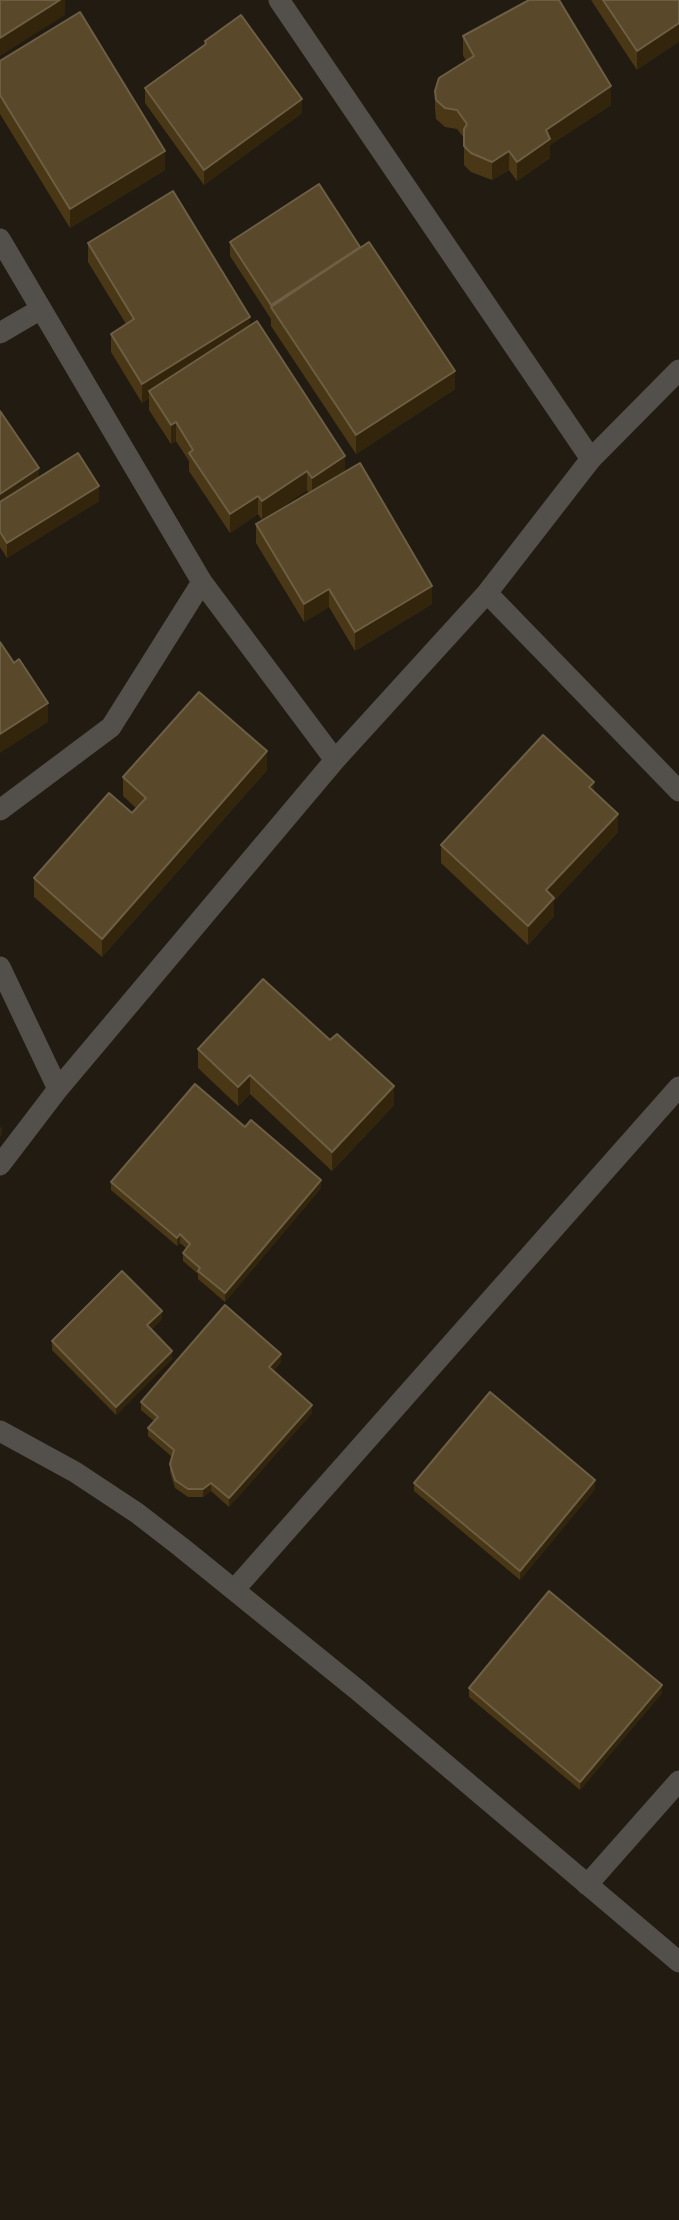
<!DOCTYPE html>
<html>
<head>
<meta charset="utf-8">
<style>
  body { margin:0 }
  canvas { display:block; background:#211b12 }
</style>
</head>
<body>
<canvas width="679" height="2220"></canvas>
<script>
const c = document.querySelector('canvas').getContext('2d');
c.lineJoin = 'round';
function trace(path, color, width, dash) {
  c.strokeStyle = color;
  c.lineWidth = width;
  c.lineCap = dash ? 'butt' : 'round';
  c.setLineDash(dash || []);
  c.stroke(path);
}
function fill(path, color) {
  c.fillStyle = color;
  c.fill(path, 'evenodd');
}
const minor = new Path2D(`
  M 279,0 L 591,459
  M 0,239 L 202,582 L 335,760
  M 0,333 L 41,309
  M 487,593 L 679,791
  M 0,810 L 111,727 L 202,582
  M 0,967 L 58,1089
  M 0,1165 L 58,1089 L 335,760 L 487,593 L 591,459 L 679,370
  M 0,1431 L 75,1472 L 137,1513 L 181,1547 L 360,1692 L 679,1962
  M 234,1590 L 679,1087
  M 587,1885 L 679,1781`);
const wall = new Path2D(`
  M 591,0 L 679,0 L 637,70 Z
  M 463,36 L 611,105 L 550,145 L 550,158 L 517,181 L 509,170 L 492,180 L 471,172 L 464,165 L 464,138 L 457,129 L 445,127 L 436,119 L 435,109 L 435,91 L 466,61 L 463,55 Z
  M 205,41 L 302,113 L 204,185 L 145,103 L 145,88 L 205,45 Z
  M 0,61 L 165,170 L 70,228 L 0,114 Z
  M 230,242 L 360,248 L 455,389 L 356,454 L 271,326 L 271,319 L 230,256 Z
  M 88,243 L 250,325 L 432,604 L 355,651 L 329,607 L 304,622 L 256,543 L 256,524 L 309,493 L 307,490 L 262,520 L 258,514 L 230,533 L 189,471 L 189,461 L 176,441 L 171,444 L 149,410 L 149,398 L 142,403 L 111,352 L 111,334 L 126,324 L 88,262 Z
  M 0,411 L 39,478 L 99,501 L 7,558 L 0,547 Z
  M 267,770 L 102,957 L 34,897 L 34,878 L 132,813 L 136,808 L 123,796 L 123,777 Z
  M 594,792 L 618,832 L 554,901 L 554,916 L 528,945 L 441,863 L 441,845 Z
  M 198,1049 L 394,1105 L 332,1171 L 250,1094 L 238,1106 L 198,1068 Z
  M 245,1127 L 321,1188 L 225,1302 L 198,1279 L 198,1274 L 183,1261 L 183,1253 L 186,1248 L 180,1243 L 177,1246 L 111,1190 L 111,1182 Z
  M 162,1319 L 151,1330 L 172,1359 L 116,1415 L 52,1350 L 52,1341 Z
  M 281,1362 L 273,1371 L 312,1413 L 229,1507 L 211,1491 L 203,1497 L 188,1497 L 175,1488 L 170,1472 L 170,1464 L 172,1457 L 148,1436 L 148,1428 L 154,1421 L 141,1410 L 141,1402 Z
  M 414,1483 L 595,1489 L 520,1580 L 414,1491 Z
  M 469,1688 L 662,1693 L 580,1790 L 469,1697 Z`);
const shadedWall = new Path2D(`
  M 60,0 L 65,0 L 65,15 L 0,56 L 0,38 Z
  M 679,23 L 679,42 L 637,70 L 637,51 Z
  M 611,86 L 611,105 L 550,145 L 550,158 L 517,181 L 517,162 L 546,130 Z
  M 302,99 L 302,113 L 204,185 L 204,170 Z
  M 165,151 L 165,170 L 70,228 L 70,209 Z
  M 509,151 L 509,170 L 492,180 L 492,162 Z
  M 360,247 L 360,261 L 271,308 L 271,305 Z
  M 250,317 L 250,336 L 149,391 L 149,398 L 142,403 L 142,384 Z
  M 455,371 L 455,389 L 356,454 L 356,435 Z
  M 176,422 L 176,441 L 171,444 L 171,425 Z
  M 345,456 L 345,474 L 312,497 L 312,478 Z
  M 39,468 L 39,483 L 0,509 L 0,494 Z
  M 307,471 L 307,490 L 262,520 L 262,501 Z
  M 99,486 L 99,501 L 7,558 L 7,543 Z
  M 258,496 L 258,514 L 230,533 L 230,514 Z
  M 432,586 L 432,604 L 355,651 L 355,632 Z
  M 329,589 L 329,607 L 304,622 L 304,604 Z
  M 48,703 L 48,722 L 0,753 L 0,734 Z
  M 267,751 L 267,770 L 102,957 L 102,939 Z
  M 594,782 L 594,801 L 589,787 Z
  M 618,814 L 618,832 L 554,901 L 554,916 L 528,945 L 528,926 L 546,890 Z
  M 250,1075 L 250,1094 L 238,1106 L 238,1087 Z
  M 394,1086 L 394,1105 L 332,1171 L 332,1152 Z
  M 2,1126 L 2,1135 L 0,1136 L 0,1128 Z
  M 321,1180 L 321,1188 L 225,1302 L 225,1293 Z
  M 180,1234 L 180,1243 L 177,1246 L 177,1238 Z
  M 162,1311 L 162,1319 L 147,1334 L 147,1325 Z
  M 172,1351 L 172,1359 L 116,1415 L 116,1407 Z
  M 281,1354 L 281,1362 L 269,1375 L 269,1367 Z
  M 312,1405 L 312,1413 L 229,1507 L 229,1498 Z
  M 595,1480 L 595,1489 L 520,1580 L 520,1571 Z
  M 211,1483 L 211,1491 L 203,1497 L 203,1489 Z
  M 662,1685 L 662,1693 L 580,1790 L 580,1782 Z`);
const building = new Path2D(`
  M 0,0 L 60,0 L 0,38 Z
  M 529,0 L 559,0 L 611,86 L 546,130 L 550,139 L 517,162 L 509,151 L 492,162 L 471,153 L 464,146 L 464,129 L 467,124 L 457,110 L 445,108 L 436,100 L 435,91 L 439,78 L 474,56 L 463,36 Z
  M 603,0 L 679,0 L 679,23 L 637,51 Z
  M 80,12 L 165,151 L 70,209 L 0,95 L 0,61 Z
  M 241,15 L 302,99 L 204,170 L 145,88 L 206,44 L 205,41 Z
  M 319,184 L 360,247 L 271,305 L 230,242 Z
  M 173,191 L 250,317 L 142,384 L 111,334 L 134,319 L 88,243 Z
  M 369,242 L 455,371 L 356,435 L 271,307 Z
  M 257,321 L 345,456 L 312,478 L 307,471 L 262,501 L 258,496 L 230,514 L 189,453 L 193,450 L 176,422 L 171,425 L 149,391 Z
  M 0,411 L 39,468 L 0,494 Z
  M 78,453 L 99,486 L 7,543 L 0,532 L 0,502 Z
  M 360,463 L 432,586 L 355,632 L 329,589 L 304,604 L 256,524 Z
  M 0,642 L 14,663 L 19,659 L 48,703 L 0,734 Z
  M 199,692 L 267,751 L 102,939 L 34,878 L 109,793 L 132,813 L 146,798 L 123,777 Z
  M 543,735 L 594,782 L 589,787 L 618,814 L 546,890 L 554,898 L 528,926 L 441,845 Z
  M 263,979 L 330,1040 L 337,1034 L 394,1086 L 332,1152 L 250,1075 L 238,1087 L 198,1049 Z
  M 195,1084 L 245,1127 L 251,1120 L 321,1180 L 225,1293 L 198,1271 L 200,1268 L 183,1253 L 190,1244 L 180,1234 L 177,1238 L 111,1182 Z
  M 122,1271 L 162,1311 L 147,1325 L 172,1351 L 116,1407 L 52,1341 Z
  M 225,1305 L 281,1354 L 269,1367 L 312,1405 L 229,1498 L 211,1483 L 203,1489 L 188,1489 L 175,1480 L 170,1464 L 174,1450 L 148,1428 L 158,1417 L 141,1402 Z
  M 490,1392 L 595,1480 L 520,1571 L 414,1483 Z
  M 549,1591 L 662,1685 L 580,1782 L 469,1688 Z`);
trace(minor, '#53504b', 21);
fill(wall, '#493715');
fill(shadedWall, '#32250b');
fill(building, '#594829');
trace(building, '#6d5f44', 2);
</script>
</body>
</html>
